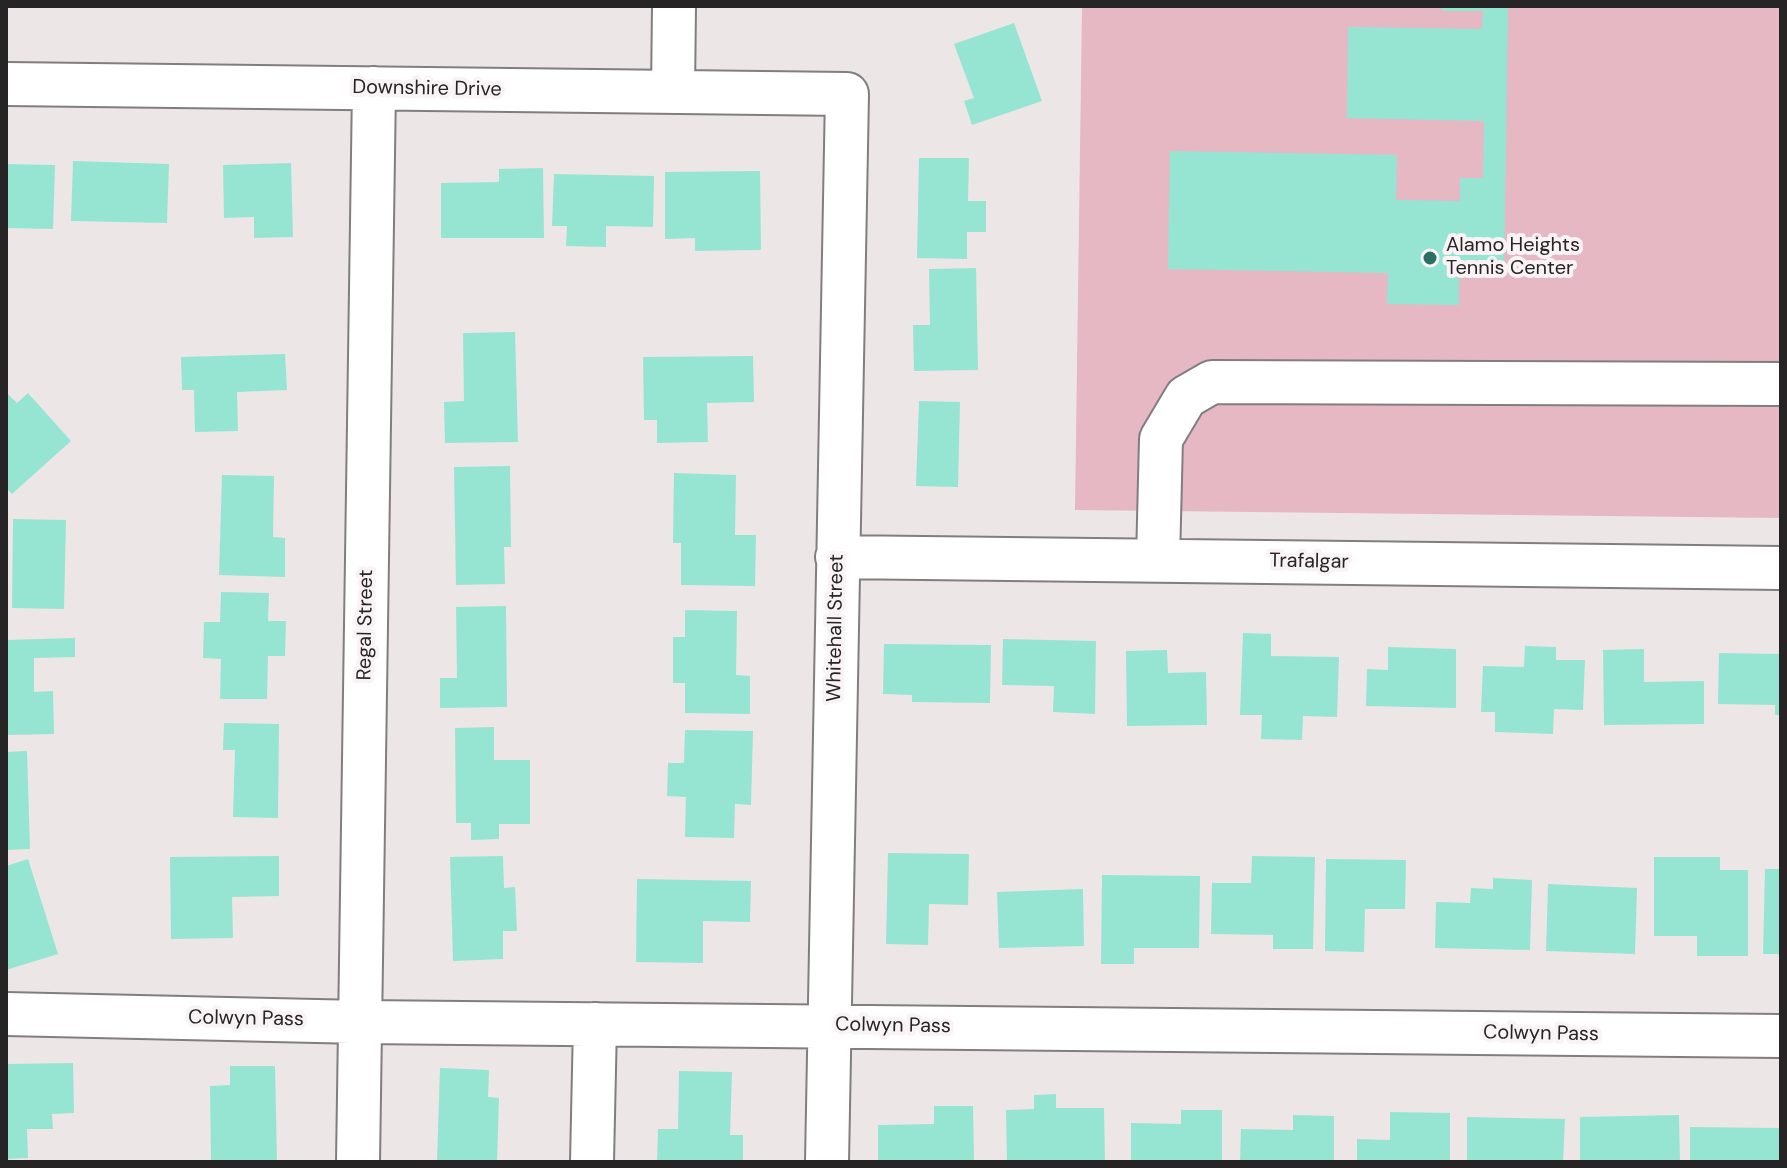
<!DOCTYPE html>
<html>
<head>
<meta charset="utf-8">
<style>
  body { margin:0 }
  #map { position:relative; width:1787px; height:1168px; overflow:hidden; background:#ece6e7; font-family:"DM Sans",sans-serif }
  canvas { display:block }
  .frame { position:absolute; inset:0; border:8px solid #262424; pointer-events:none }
</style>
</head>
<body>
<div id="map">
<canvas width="1787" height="1168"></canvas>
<div class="frame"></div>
</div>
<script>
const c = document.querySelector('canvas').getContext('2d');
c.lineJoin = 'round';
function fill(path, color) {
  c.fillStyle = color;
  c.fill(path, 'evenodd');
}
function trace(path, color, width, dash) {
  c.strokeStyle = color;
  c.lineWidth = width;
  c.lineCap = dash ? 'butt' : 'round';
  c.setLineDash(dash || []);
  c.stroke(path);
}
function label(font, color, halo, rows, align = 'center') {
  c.font = font + ' "DM Sans",sans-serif';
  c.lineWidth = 8;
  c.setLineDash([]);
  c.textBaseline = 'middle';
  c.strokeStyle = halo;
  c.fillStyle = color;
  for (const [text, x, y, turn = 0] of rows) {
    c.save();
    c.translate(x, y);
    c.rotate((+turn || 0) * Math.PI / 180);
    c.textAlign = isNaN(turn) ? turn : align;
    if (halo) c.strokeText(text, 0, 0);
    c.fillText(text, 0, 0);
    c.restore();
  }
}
const green = new Path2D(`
  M 1082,6 L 1781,6 L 1781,518 L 1075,510 Z`);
const building = new Path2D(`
  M 1442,6 L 1508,6 L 1504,273 L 1459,273 L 1459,305 L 1387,304 L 1388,273 L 1168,269 L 1170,151 L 1397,155 L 1396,200 L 1460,201 L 1460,178 L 1483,178 L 1484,121 L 1347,118 L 1348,27 L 1482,29 L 1483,11 L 1442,11 Z
  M 1014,23 L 1042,101 L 972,125 L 964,101 L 974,98 L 954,44 Z
  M 919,158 L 969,158 L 968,201 L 986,201 L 986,232 L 967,232 L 967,259 L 917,258 Z
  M 73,161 L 169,164 L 167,223 L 71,221 Z
  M 291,163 L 293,237 L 254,238 L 254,217 L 224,218 L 223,165 Z
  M 6,164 L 55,165 L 53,229 L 6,228 Z
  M 543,168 L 544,238 L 441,238 L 441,183 L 499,182 L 499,169 Z
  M 760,171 L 761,250 L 695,251 L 695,238 L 665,239 L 665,172 Z
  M 554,174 L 654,176 L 653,227 L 606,226 L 606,247 L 566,246 L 567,226 L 552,226 Z
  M 976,268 L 978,370 L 914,371 L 913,325 L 930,325 L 929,269 Z
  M 515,332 L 518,442 L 445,443 L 444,402 L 464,401 L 463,333 Z
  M 285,354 L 287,390 L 237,392 L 238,431 L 195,432 L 194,390 L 182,390 L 181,357 Z
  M 753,356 L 754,402 L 707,403 L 708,442 L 657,443 L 657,420 L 644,420 L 643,357 Z
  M 6,392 L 17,403 L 28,393 L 71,441 L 12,494 L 6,488 Z
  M 919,401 L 960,402 L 958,487 L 916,486 Z
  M 510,466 L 511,547 L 504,547 L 505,584 L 456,585 L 454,467 Z
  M 674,473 L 736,475 L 735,535 L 756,535 L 755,586 L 681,585 L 681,543 L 673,543 Z
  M 222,475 L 274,476 L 273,537 L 285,538 L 285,577 L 219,575 Z
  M 13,519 L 66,520 L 64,609 L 12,608 Z
  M 221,592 L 269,593 L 268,621 L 286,621 L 285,656 L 268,656 L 267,699 L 220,699 L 221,659 L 203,658 L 204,622 L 220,622 Z
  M 506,606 L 507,707 L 440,708 L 440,678 L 457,678 L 456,607 Z
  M 685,610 L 737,611 L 736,675 L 750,676 L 750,714 L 685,713 L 685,683 L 673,683 L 673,637 L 685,637 Z
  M 1243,633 L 1271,634 L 1271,656 L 1339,657 L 1337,717 L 1303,716 L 1302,740 L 1261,739 L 1262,715 L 1240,715 Z
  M 75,638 L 75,657 L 34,658 L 34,692 L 53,691 L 54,734 L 6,735 L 6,640 Z
  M 1003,639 L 1096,641 L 1095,714 L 1053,712 L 1054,686 L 1002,685 Z
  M 884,644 L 991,645 L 990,703 L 912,702 L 912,695 L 883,694 Z
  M 1525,646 L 1556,647 L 1556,660 L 1585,660 L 1583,710 L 1554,709 L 1553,734 L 1495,732 L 1495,712 L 1481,712 L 1483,666 L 1524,667 Z
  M 1388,647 L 1456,649 L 1456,708 L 1366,706 L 1367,669 L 1388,670 Z
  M 1644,649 L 1644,682 L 1704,681 L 1704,724 L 1604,725 L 1603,650 Z
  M 1167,650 L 1168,673 L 1206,672 L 1207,725 L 1127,726 L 1126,651 Z
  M 1719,653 L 1781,654 L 1781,715 L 1775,715 L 1775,705 L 1718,704 Z
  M 224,723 L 279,724 L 278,818 L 233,817 L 235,750 L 223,750 Z
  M 494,727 L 494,760 L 530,760 L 530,824 L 499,824 L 499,839 L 471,840 L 471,823 L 456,823 L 455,728 Z
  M 685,730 L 753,731 L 751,805 L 735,804 L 734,838 L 685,837 L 686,797 L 667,796 L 668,763 L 684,763 Z
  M 27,751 L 30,849 L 6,850 L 6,752 Z
  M 888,853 L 969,854 L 968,905 L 929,904 L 928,945 L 886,944 Z
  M 279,856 L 279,896 L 232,897 L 233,938 L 171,939 L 170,857 Z
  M 503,856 L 504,888 L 515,887 L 517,931 L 503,931 L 503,959 L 453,961 L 450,857 Z
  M 1252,856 L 1315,857 L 1313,949 L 1273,949 L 1273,935 L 1211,934 L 1212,883 L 1251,883 Z
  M 1654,857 L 1720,857 L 1720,870 L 1748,870 L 1748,956 L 1697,956 L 1697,936 L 1654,936 Z
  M 28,859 L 58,954 L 6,970 L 6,866 Z
  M 1326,859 L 1406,860 L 1405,909 L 1365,909 L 1364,952 L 1325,951 Z
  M 1765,869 L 1781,869 L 1781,954 L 1763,954 Z
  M 1102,875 L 1200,876 L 1199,948 L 1134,948 L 1134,964 L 1101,964 Z
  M 1493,878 L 1532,880 L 1530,950 L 1435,948 L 1436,902 L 1470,903 L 1471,888 L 1493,889 Z
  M 637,879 L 751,881 L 750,922 L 703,921 L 703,963 L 636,962 Z
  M 1548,884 L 1637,888 L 1635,954 L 1546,951 Z
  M 1083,889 L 1084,946 L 999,948 L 997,892 Z
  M 73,1063 L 74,1113 L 52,1114 L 53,1129 L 27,1129 L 28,1158 L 6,1159 L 6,1064 Z
  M 230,1066 L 275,1066 L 277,1161 L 211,1162 L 210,1086 L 230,1085 Z
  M 440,1068 L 489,1070 L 488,1097 L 499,1098 L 497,1162 L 437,1162 Z
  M 679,1071 L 732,1072 L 730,1135 L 743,1135 L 743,1162 L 657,1162 L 658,1129 L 678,1129 Z
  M 1056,1094 L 1056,1108 L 1104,1108 L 1105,1162 L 1007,1162 L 1006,1110 L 1034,1109 L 1034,1095 Z
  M 934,1106 L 973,1106 L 974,1162 L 878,1162 L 878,1125 L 934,1124 Z
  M 1181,1110 L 1222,1110 L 1222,1162 L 1131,1162 L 1131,1123 L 1181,1124 Z
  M 1390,1112 L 1450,1113 L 1450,1162 L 1357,1162 L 1357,1139 L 1390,1140 Z
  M 1293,1115 L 1334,1116 L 1334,1162 L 1240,1162 L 1241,1129 L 1293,1130 Z
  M 1679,1115 L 1680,1162 L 1580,1161 L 1580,1117 Z
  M 1467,1117 L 1565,1119 L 1563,1162 L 1467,1162 Z
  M 1690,1127 L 1781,1128 L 1781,1162 L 1690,1162 Z`);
const minor = new Path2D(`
  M 6,84 L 847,94 L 827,1162
  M 673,92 L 674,6
  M 837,557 L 1781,568
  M 1158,560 L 1161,439 L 1186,397 L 1212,382 L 1781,384
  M 6,1014 L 361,1022 L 1781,1036
  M 358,1162 L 374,88
  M 592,1162 L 595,1024`);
const markers = [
  [1430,258,8,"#2b7063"]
];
const streetNames = [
  ["Downshire Drive",427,89,1],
  ["Trafalgar",1309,562,1],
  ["Regal Street",366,625,-89],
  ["Whitehall Street",836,628,-89],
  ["Colwyn Pass",246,1019,1],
  ["Colwyn Pass",893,1026,1],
  ["Colwyn Pass",1541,1034,1]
];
const poiNames = [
  ["Alamo Heights",1446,246],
  ["Tennis Center",1446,269]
];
fill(green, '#e5b8c3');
fill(building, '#96e5d3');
trace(minor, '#827d7e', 46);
trace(minor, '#fff', 42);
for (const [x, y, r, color] of markers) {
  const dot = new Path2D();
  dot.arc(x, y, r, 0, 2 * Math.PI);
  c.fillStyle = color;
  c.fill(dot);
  trace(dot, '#faf3f5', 3);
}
label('20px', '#262424', '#faf3f5', streetNames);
label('20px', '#262424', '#faf3f5', poiNames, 'left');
</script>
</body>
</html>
